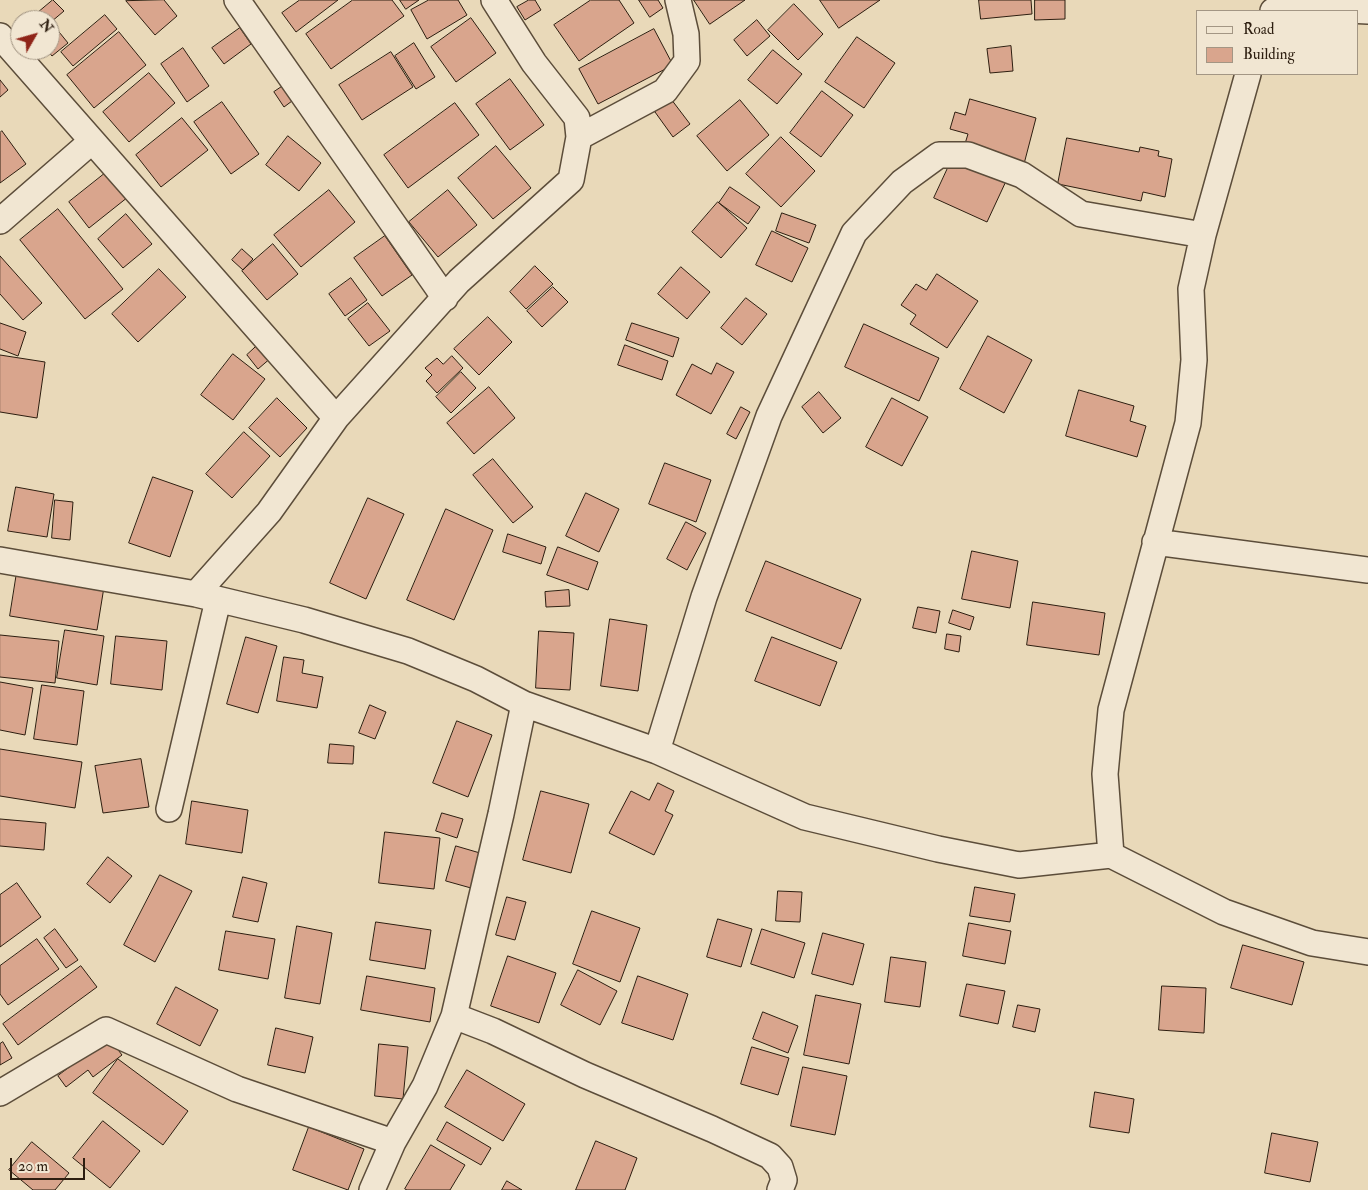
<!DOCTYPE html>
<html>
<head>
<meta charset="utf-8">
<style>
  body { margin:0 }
  #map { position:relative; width:1368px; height:1190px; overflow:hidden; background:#e9d9b9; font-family:"IM FELL Double Pica",serif }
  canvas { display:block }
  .legend { position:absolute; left:1196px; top:10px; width:162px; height:65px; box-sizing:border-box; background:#f1e6d2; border:1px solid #a39684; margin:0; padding:6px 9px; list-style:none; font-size:15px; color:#2d1e10 }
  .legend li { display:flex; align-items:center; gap:10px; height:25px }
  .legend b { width:25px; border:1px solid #a39684 }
  .north { position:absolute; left:10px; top:10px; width:50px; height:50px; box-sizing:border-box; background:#f1e6d2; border:1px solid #a39684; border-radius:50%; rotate:52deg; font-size:14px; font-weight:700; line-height:20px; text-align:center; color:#2d1e10 }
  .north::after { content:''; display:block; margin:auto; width:18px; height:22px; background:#8f2418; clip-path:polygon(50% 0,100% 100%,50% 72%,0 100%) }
  .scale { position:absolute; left:10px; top:1158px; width:75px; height:22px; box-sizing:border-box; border:2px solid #2d1e10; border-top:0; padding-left:6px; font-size:15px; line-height:18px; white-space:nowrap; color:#2d1e10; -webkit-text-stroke:4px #f1e6d2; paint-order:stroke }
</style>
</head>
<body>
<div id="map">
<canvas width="1368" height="1190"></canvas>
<ul class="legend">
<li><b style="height:6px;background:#f1e6d2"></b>Road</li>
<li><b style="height:14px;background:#d9a58d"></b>Building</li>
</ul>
<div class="north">N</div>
<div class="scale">20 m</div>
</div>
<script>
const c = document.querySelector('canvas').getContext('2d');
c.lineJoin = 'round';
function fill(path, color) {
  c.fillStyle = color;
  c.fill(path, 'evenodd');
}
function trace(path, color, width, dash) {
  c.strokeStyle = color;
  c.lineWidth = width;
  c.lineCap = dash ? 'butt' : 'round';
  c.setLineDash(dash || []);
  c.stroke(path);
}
const building = new Path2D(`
  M 53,0 L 64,11 L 51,22 L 68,43 L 52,56 L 47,50 L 50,50 L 50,20 L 29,20 Z
  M 164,0 L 177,16 L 155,35 L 126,1 Z
  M 300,0 L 338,0 L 296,32 L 282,13 Z
  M 353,0 L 392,0 L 404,16 L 331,69 L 306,34 Z
  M 400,0 L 419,0 L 406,9 Z
  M 429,0 L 458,0 L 467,15 L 427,39 L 411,10 Z
  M 529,0 L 535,0 L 541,10 L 525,20 L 517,7 Z
  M 591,0 L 619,0 L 634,23 L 579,61 L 554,25 Z
  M 639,0 L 658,0 L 663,8 L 650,17 Z
  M 694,0 L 745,0 L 710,24 Z
  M 820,0 L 880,0 L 839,28 Z
  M 979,0 L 1031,0 L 1032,14 L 981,19 Z
  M 1035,0 L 1065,0 L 1065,19 L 1035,20 Z
  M 794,4 L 823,34 L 798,60 L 768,30 Z
  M 105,15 L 117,29 L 73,66 L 61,52 Z
  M 471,18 L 496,53 L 456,82 L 431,47 Z
  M 757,20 L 770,36 L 747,56 L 734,40 Z
  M 240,28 L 251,44 L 224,64 L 212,48 Z
  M 654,29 L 673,65 L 598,104 L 579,69 Z
  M 119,32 L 146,65 L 94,108 L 67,75 Z
  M 857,37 L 895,63 L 864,108 L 825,82 Z
  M 414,43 L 435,77 L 416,89 L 395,56 Z
  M 1011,46 L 1013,71 L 990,73 L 987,49 Z
  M 183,48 L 209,86 L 187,102 L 161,64 Z
  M 773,50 L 802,74 L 777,104 L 748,80 Z
  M 391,52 L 413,87 L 362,120 L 339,85 Z
  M 149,73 L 175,103 L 129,142 L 103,112 Z
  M 510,79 L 544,125 L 510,150 L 476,104 Z
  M 0,80 L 8,90 L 0,97 Z
  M 286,84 L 296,98 L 284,107 L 274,92 Z
  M 822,91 L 853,115 L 821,157 L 790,133 Z
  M 671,99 L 690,124 L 673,137 L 655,112 Z
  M 970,99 L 1036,118 L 1024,164 L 964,147 L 968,134 L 950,129 L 955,112 L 965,115 Z
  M 740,100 L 769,135 L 727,171 L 697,136 Z
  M 222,102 L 259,154 L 231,174 L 194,122 Z
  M 455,103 L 479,135 L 408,188 L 384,155 Z
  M 182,118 L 208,150 L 161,187 L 136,155 Z
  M 2,131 L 26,164 L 0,183 L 0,133 Z
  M 288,136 L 321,163 L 299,191 L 266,165 Z
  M 781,137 L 815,171 L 781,207 L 746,174 Z
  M 1067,138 L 1139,152 L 1140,147 L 1159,151 L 1158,156 L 1172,159 L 1165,197 L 1143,192 L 1141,201 L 1058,184 Z
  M 496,146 L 531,188 L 493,219 L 458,178 Z
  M 954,155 L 1007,179 L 987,222 L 934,198 Z
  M 108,171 L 128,197 L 89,228 L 69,202 Z
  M 730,187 L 760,207 L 748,224 L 719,203 Z
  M 329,190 L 355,222 L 301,267 L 274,235 Z
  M 448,190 L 477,225 L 438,257 L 409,222 Z
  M 718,202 L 747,228 L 721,258 L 692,232 Z
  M 58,209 L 123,289 L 85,319 L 20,240 Z
  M 782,213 L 816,225 L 809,243 L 776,231 Z
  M 126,214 L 152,244 L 123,268 L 98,239 Z
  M 772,231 L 808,248 L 792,282 L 756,265 Z
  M 385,236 L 412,275 L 382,296 L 354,258 Z
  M 273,244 L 298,274 L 267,300 L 242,271 Z
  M 242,249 L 253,259 L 243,270 L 232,260 Z
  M 0,256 L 42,303 L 23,320 L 0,294 Z
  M 535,266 L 553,284 L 526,309 L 510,292 Z
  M 681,267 L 710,292 L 687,319 L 658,294 Z
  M 159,269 L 186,297 L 138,342 L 112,314 Z
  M 937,274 L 978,301 L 947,348 L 910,324 L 916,315 L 901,305 L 916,284 L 926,290 Z
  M 351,278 L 367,300 L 345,316 L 329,294 Z
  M 553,287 L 568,302 L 542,327 L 527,311 Z
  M 746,298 L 767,314 L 742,345 L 721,328 Z
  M 368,303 L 390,331 L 369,346 L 348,319 Z
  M 488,317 L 512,342 L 479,375 L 454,349 Z
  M 0,323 L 26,332 L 18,356 L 0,349 Z
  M 632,323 L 679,338 L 673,357 L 626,340 Z
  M 864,324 L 939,358 L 919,401 L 845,367 Z
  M 988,336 L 1032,360 L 1004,413 L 960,389 Z
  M 260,343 L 272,357 L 258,369 L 247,355 Z
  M 625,345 L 668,361 L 662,380 L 618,365 Z
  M 233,354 L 265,379 L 233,420 L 201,395 Z
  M 0,355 L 45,362 L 37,418 L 0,412 Z
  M 452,356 L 463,368 L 437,393 L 426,381 L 432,375 L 425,368 L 437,358 L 443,364 Z
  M 717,363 L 734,372 L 711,414 L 676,395 L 692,364 L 711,374 Z
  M 461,372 L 476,388 L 451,413 L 436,397 Z
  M 489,387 L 515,418 L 474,454 L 447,423 Z
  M 1079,390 L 1134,406 L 1130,421 L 1146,426 L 1137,457 L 1066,436 Z
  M 819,392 L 841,418 L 823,433 L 802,407 Z
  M 277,398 L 307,428 L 280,457 L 249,428 Z
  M 892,398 L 928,417 L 902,466 L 866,447 Z
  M 741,407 L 750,412 L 736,439 L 727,434 Z
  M 244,432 L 270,456 L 232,498 L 206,474 Z
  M 493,459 L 533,507 L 513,523 L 473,475 Z
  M 665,463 L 711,480 L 696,522 L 649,504 Z
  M 153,477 L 193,491 L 170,557 L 129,543 Z
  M 16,487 L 54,494 L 47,537 L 8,531 Z
  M 586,493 L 619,509 L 599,552 L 566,536 Z
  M 368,498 L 404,514 L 366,599 L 330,583 Z
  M 55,500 L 73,502 L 70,540 L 52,538 Z
  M 446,509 L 493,530 L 454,620 L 407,600 Z
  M 686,522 L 706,533 L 687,570 L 667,559 Z
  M 508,534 L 546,547 L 541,564 L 503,552 Z
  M 558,547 L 598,562 L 588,590 L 547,575 Z
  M 972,551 L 1018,561 L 1010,608 L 962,599 Z
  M 766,561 L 861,599 L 841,649 L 746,611 Z
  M 17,572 L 104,587 L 97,630 L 10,616 Z
  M 569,590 L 570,606 L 546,607 L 545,592 Z
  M 1033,602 L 1105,613 L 1099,655 L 1027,645 Z
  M 918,607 L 940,611 L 936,633 L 913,628 Z
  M 953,610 L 974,617 L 970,630 L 949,623 Z
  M 610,619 L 647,625 L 638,691 L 601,686 Z
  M 65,630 L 104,636 L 97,685 L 57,678 Z
  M 539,631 L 574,633 L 570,690 L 536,688 Z
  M 947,634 L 961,636 L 959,652 L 945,649 Z
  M 0,635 L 59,641 L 55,683 L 0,677 Z
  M 116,636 L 167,641 L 162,690 L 111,684 Z
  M 246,637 L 277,646 L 258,713 L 227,704 Z
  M 772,637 L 837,662 L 820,706 L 755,681 Z
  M 284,657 L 304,660 L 302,673 L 323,677 L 317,708 L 277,701 Z
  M 0,682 L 33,688 L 25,735 L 0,730 Z
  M 42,685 L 84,691 L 77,745 L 34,739 Z
  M 370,705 L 386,712 L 375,739 L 359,733 Z
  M 457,721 L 492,735 L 468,797 L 433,783 Z
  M 330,744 L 354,746 L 353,764 L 328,763 Z
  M 0,749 L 82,762 L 75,808 L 0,796 Z
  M 141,759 L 149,807 L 103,813 L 95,766 Z
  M 658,783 L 674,791 L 665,811 L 673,815 L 654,855 L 609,833 L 631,791 L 649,800 Z
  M 541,791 L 589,804 L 571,873 L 523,860 Z
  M 192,801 L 248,810 L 242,853 L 186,844 Z
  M 442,813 L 463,819 L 457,838 L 436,831 Z
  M 0,819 L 46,823 L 44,850 L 0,846 Z
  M 385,832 L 440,838 L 434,889 L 379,883 Z
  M 456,846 L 480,853 L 471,888 L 446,881 Z
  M 108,857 L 132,876 L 110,903 L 87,884 Z
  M 160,875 L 192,891 L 155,962 L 124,945 Z
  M 243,877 L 267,883 L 258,922 L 233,917 Z
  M 17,883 L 41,917 L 0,947 L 0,895 Z
  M 975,887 L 1015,894 L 1010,922 L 970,916 Z
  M 778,891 L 802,892 L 800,922 L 776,921 Z
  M 507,897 L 526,902 L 515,940 L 496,935 Z
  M 592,911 L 640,928 L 620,982 L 573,964 Z
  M 718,919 L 752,929 L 741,967 L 707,957 Z
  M 376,922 L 431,930 L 425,969 L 370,960 Z
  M 969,923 L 1011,931 L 1005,964 L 963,956 Z
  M 297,926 L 332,933 L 320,1004 L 285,998 Z
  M 55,929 L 78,960 L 66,968 L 44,938 Z
  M 762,929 L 805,943 L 794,978 L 751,964 Z
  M 226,931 L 275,939 L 268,979 L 219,970 Z
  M 823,933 L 864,944 L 853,985 L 812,974 Z
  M 37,939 L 59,969 L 8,1005 L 0,994 L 0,966 Z
  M 1243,945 L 1304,962 L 1292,1005 L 1231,988 Z
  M 508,956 L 556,973 L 539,1023 L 491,1006 Z
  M 891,957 L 926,962 L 920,1007 L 885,1002 Z
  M 81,966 L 97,987 L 18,1045 L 3,1024 Z
  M 578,970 L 617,991 L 600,1025 L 561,1005 Z
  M 367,976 L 435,988 L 430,1022 L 361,1010 Z
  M 638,976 L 688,994 L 673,1040 L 622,1023 Z
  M 967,984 L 1005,991 L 998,1024 L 960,1016 Z
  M 1162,986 L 1206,988 L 1204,1033 L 1159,1030 Z
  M 176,987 L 218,1010 L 200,1046 L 157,1024 Z
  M 816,995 L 861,1004 L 849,1064 L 804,1055 Z
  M 1018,1005 L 1040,1009 L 1035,1032 L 1013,1027 Z
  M 763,1012 L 798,1026 L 788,1053 L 753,1039 Z
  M 276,1028 L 313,1037 L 305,1073 L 268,1065 Z
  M 109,1038 L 122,1055 L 93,1077 L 88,1070 L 66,1087 L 58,1076 Z
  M 3,1042 L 12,1058 L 0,1065 L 0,1044 Z
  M 379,1044 L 408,1047 L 403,1099 L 375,1096 Z
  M 752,1047 L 789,1058 L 778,1095 L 741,1084 Z
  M 118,1059 L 188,1111 L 163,1145 L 93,1093 Z
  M 803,1067 L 847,1076 L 835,1135 L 791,1126 Z
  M 467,1070 L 525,1104 L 503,1141 L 445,1107 Z
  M 1095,1092 L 1134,1099 L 1129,1133 L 1090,1127 Z
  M 103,1121 L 140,1151 L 110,1188 L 73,1158 Z
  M 447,1122 L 491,1148 L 481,1165 L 437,1140 Z
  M 309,1127 L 364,1149 L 348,1190 L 293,1170 Z
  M 1272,1133 L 1318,1142 L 1310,1182 L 1265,1173 Z
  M 596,1141 L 637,1158 L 625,1190 L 576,1190 Z
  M 32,1142 L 69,1173 L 55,1190 L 33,1190 L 9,1170 Z
  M 431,1145 L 465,1165 L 450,1190 L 407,1190 L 405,1189 Z
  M 507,1181 L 522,1190 L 502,1190 Z`);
const street = new Path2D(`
  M 237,0 L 445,298
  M 1273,11 L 1289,7 L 1368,11
  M 0,36 L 336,418
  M 579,137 L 665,91 L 687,61 L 686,34 L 678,0
  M 0,221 L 92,141
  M 1155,542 L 1368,570
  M 0,560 L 196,594 L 304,620 L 408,651 L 476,679 L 524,704 L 657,751 L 805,817 L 938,849 L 1019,865 L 1111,855 L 1224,912 L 1312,943 L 1368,952
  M 196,594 L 269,512 L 336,418 L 459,281 L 571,180 L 579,137 L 577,118 L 534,63 L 494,0
  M 657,751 L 704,597 L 769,416 L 854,233 L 902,182 L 939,155 L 968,155 L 1022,175 L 1081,214 L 1203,235
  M 169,809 L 218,600
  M 1111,855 L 1105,774 L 1111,710 L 1188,423 L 1194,360 L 1191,289 L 1203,235 L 1248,74
  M 454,1016 L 493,1031 L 585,1075 L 712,1129 L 770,1156 L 780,1167 L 784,1180 L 780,1190
  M 0,1093 L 106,1030 L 237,1089 L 393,1142
  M 372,1190 L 393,1142 L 425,1086 L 454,1016 L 501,814 L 524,704`);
fill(building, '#d9a58d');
trace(building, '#2d1e10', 1);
trace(street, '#5c4d3a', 28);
trace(street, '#f1e6d2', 25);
</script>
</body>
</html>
